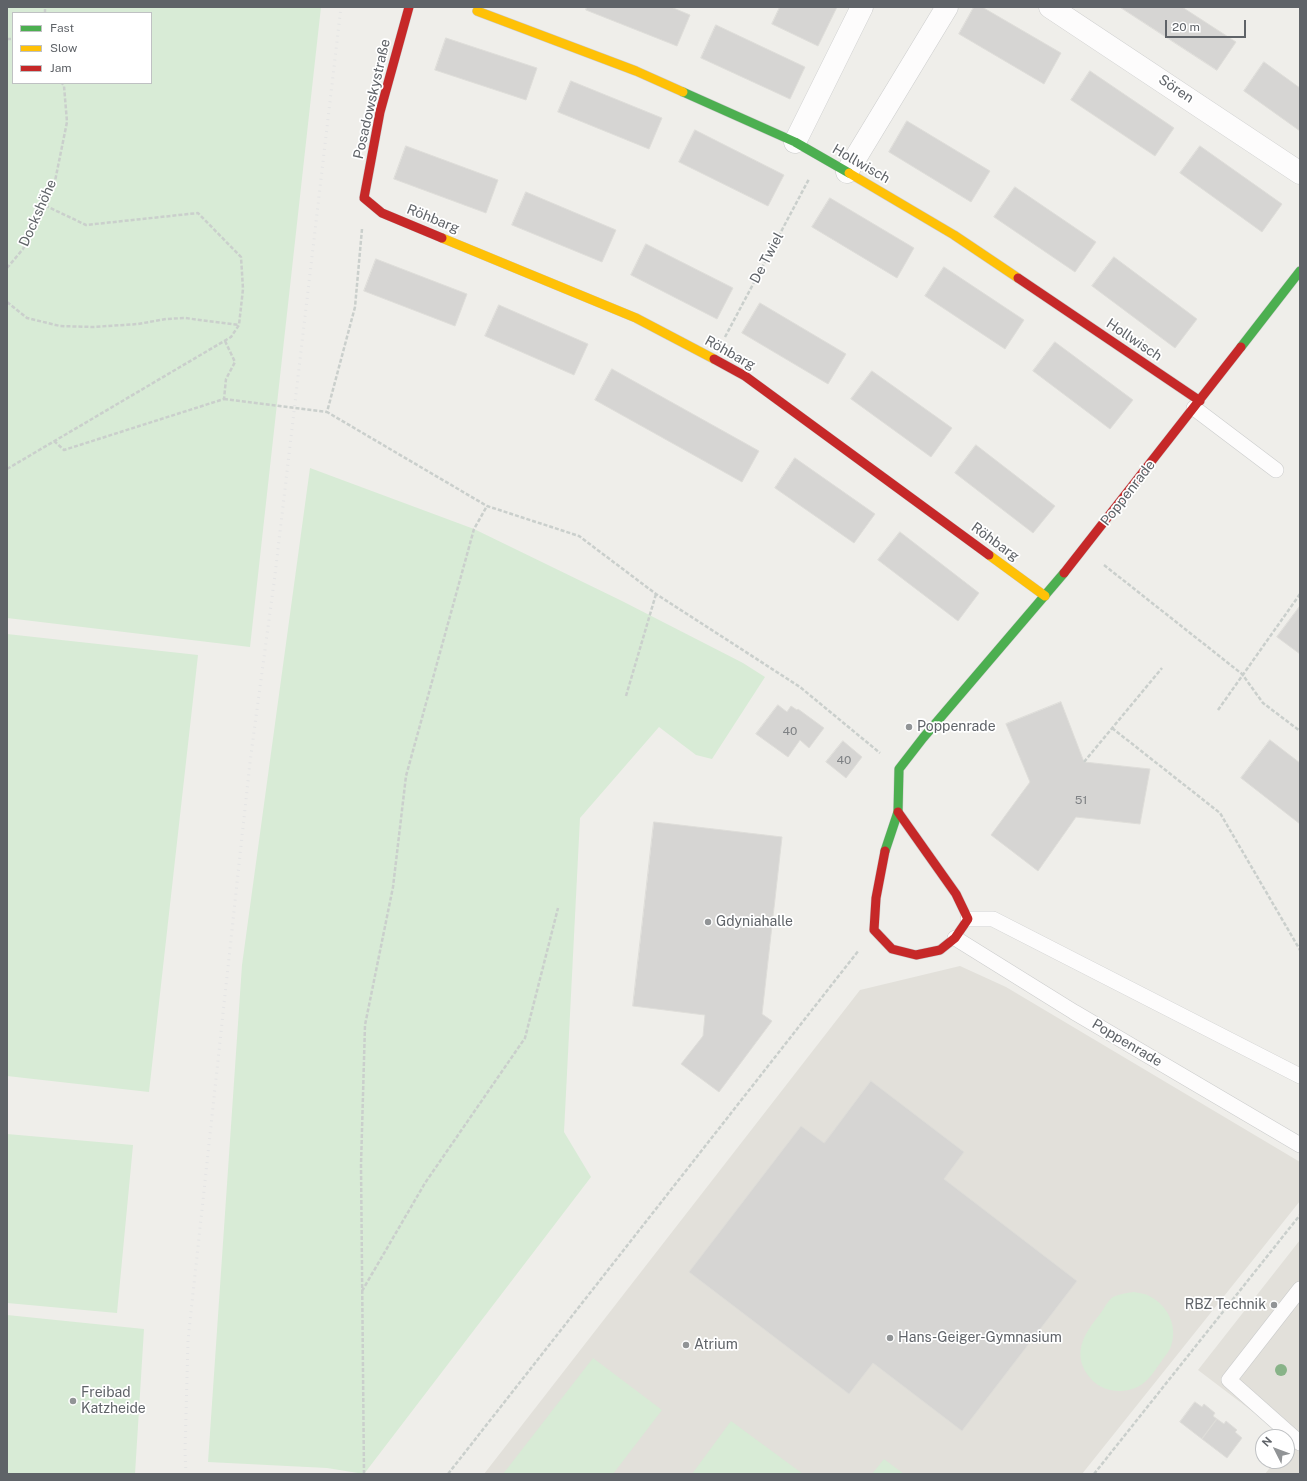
<!DOCTYPE html>
<html>
<head>
<meta charset="utf-8">
<style>
  body { margin:0 }
  #map { position:relative; width:1307px; height:1481px; overflow:hidden; background:#efeeea; font-family:"Public Sans",sans-serif }
  canvas { display:block }
  .frame { position:absolute; inset:0; border:8px solid #5f6368; pointer-events:none }
  .legend { position:absolute; left:12px; top:12px; width:140px; height:72px; box-sizing:border-box; background:#fff; border:1px solid #bfc1c3; margin:0; padding:5px 7px; list-style:none; font-size:12px; color:#5f6368 }
  .legend li { display:flex; align-items:center; gap:8px; height:20px }
  .legend b { width:20px; border:1px solid #bfc1c3 }
  .north { position:absolute; left:1255px; top:1429px; width:40px; height:40px; box-sizing:border-box; background:#fff; border:1px solid #bfc1c3; border-radius:50%; rotate:312deg; font-size:11px; font-weight:700; line-height:16px; text-align:center; color:#5f6368 }
  .north::after { content:''; display:block; margin:auto; width:14px; height:18px; background:#919496; clip-path:polygon(50% 0,100% 100%,50% 72%,0 100%) }
  .scale { position:absolute; left:1165px; top:20px; width:81px; height:18px; box-sizing:border-box; border:2px solid #5f6368; border-top:0; padding-left:5px; font-size:12px; line-height:14px; white-space:nowrap; color:#5f6368; -webkit-text-stroke:3px #fff; paint-order:stroke }
</style>
</head>
<body>
<div id="map">
<canvas width="1307" height="1481"></canvas>
<div class="frame"></div>
<ul class="legend">
<li><b style="height:5px;background:#4caf50"></b>Fast</li>
<li><b style="height:5px;background:#ffc107"></b>Slow</li>
<li><b style="height:5px;background:#c62828"></b>Jam</li>
</ul>
<div class="north">N</div>
<div class="scale">20 m</div>
</div>
<script>
const c = document.querySelector('canvas').getContext('2d');
c.lineJoin = 'round';
function fill(path, color) {
  c.fillStyle = color;
  c.fill(path, 'evenodd');
}
function trace(path, color, width, dash) {
  c.strokeStyle = color;
  c.lineWidth = width;
  c.lineCap = dash ? 'butt' : 'round';
  c.setLineDash(dash || []);
  c.stroke(path);
}
function label(font, color, halo, rows, align = 'center') {
  c.font = font + ' "Public Sans",sans-serif';
  c.lineWidth = 3.5;
  c.setLineDash([]);
  c.textBaseline = 'middle';
  c.strokeStyle = halo;
  c.fillStyle = color;
  for (const [text, x, y, turn = 0] of rows) {
    c.save();
    c.translate(x, y);
    c.rotate((+turn || 0) * Math.PI / 180);
    c.textAlign = isNaN(turn) ? turn : align;
    if (halo) c.strokeText(text, 0, 0);
    c.fillText(text, 0, 0);
    c.restore();
  }
}
const education = new Path2D(`
  M 960,966 L 1006,987 L 1300,1162 L 1300,1201 L 1082,1474 L 484,1474 L 860,990 Z
  M 1300,1240 L 1300,1474 L 1265,1474 L 1275,1461 L 1287,1461 L 1287,1445 L 1290,1440 L 1198,1370 Z`);
const green = new Path2D(`
  M 7,7 L 321,7 L 250,647 L 7,618 ZM 13,13 L 151,13 L 151,83 L 13,83 Z
  M 310,468 L 474,529 L 622,601 L 743,663 L 765,677 L 712,759 L 696,755 L 659,727 L 580,818 L 564,1132 L 591,1177 L 364,1474 L 327,1468 L 208,1462 L 242,965 Z
  M 7,634 L 198,655 L 149,1092 L 7,1076 Z
  M 7,1134 L 133,1145 L 117,1313 L 7,1303 Z
  M 1134,1292 C 1139,1293 1147,1294 1151,1297 C 1168,1306 1178,1327 1171,1346 C 1169,1352 1164,1357 1161,1362 C 1157,1367 1153,1374 1148,1379 C 1134,1395 1105,1395 1091,1379 C 1070,1355 1084,1334 1100,1314 C 1104,1309 1108,1300 1113,1297 C 1120,1294 1126,1293 1134,1292 Z
  M 7,1315 L 144,1329 L 135,1474 L 7,1474 Z
  M 593,1358 L 662,1410 L 613,1474 L 503,1474 Z
  M 731,1421 L 803,1474 L 692,1474 Z
  M 884,1459 L 904,1474 L 872,1474 Z`);
const building = new Path2D(`
  M 587,7 L 671,7 L 690,15 L 677,46 L 586,10 Z
  M 780,7 L 837,7 L 818,46 L 772,24 Z
  M 974,7 L 982,7 L 1061,53 L 1044,84 L 959,34 Z
  M 1120,7 L 1182,7 L 1236,42 L 1217,70 Z
  M 716,25 L 805,67 L 790,99 L 701,58 Z
  M 446,38 L 537,68 L 526,100 L 435,70 Z
  M 1264,62 L 1300,88 L 1300,131 L 1244,91 Z
  M 1090,71 L 1174,128 L 1155,156 L 1071,100 Z
  M 571,81 L 662,118 L 649,149 L 558,112 Z
  M 907,121 L 990,171 L 971,202 L 889,152 Z
  M 695,130 L 784,175 L 768,206 L 679,162 Z
  M 406,146 L 498,180 L 486,213 L 394,179 Z
  M 1200,146 L 1282,204 L 1262,232 L 1180,173 Z
  M 1015,187 L 1096,242 L 1075,272 L 994,217 Z
  M 526,192 L 616,230 L 602,262 L 512,225 Z
  M 830,198 L 914,248 L 897,278 L 812,227 Z
  M 646,244 L 733,288 L 717,319 L 631,275 Z
  M 1114,257 L 1197,319 L 1175,348 L 1092,286 Z
  M 376,259 L 467,294 L 455,326 L 364,291 Z
  M 944,267 L 1024,320 L 1005,349 L 925,296 Z
  M 760,303 L 846,354 L 828,384 L 742,333 Z
  M 499,305 L 588,344 L 574,375 L 485,336 Z
  M 1055,342 L 1133,400 L 1110,429 L 1033,371 Z
  M 612,369 L 759,451 L 742,482 L 595,400 Z
  M 872,371 L 952,428 L 931,457 L 851,399 Z
  M 976,445 L 1055,506 L 1033,533 L 955,473 Z
  M 795,458 L 875,514 L 854,543 L 775,488 Z
  M 900,532 L 979,593 L 958,621 L 878,560 Z
  M 1300,606 L 1300,654 L 1277,637 Z
  M 1061,702 L 1084,762 L 1150,769 L 1140,824 L 1076,817 L 1038,871 L 991,835 L 1030,782 L 1006,724 Z
  M 778,705 L 787,712 L 791,706 L 797,710 L 798,709 L 824,728 L 809,748 L 800,740 L 788,757 L 756,734 Z
  M 1270,740 L 1300,763 L 1300,824 L 1241,778 Z
  M 843,741 L 862,757 L 846,778 L 826,762 Z
  M 654,822 L 782,837 L 762,1014 L 772,1021 L 719,1092 L 681,1064 L 703,1036 L 705,1015 L 633,1006 Z
  M 871,1081 L 964,1152 L 944,1179 L 1077,1281 L 962,1431 L 873,1363 L 849,1394 L 689,1272 L 801,1126 L 824,1143 Z
  M 1195,1402 L 1202,1407 L 1204,1404 L 1215,1413 L 1213,1416 L 1217,1419 L 1202,1439 L 1180,1422 Z
  M 1217,1419 L 1224,1424 L 1226,1421 L 1237,1430 L 1235,1432 L 1242,1438 L 1227,1458 L 1202,1439 Z`);
const path = new Path2D(`
  M 45,13 L 45,7
  M 7,39 L 13,39
  M 362,229 L 355,307 L 327,412 L 487,506 L 579,536 L 656,594 L 800,687 L 880,753
  M 7,268 L 23,249 L 54,186 L 67,122 L 64,86 L 62,83
  M 7,302 L 27,318 L 60,326 L 93,327 L 138,324 L 166,319 L 185,318 L 239,325
  M 725,337 L 809,179
  M 54,441 L 64,450 L 224,399 L 226,379 L 235,362 L 225,341
  M 7,469 L 231,337 L 239,325 L 243,289 L 241,257 L 198,213 L 86,225 L 44,205
  M 1104,565 L 1242,674 L 1263,703 L 1300,731
  M 626,696 L 656,594
  M 1218,710 L 1300,594
  M 1112,728 L 1220,813 L 1300,950
  M 1084,762 L 1162,668
  M 362,1291 L 425,1183 L 525,1038 L 558,908
  M 364,1474 L 361,1165 L 365,1025 L 393,887 L 406,776 L 474,529 L 487,506
  M 448,1474 L 859,950
  M 1094,1474 L 1300,1215`);
const lane = new Path2D(`
  M 1194,408 L 1276,470
  M 968,919 L 993,919 L 1300,1076
  M 955,938 L 1074,1012 L 1300,1145
  M 1300,1289 L 1229,1380 L 1300,1443`);
const street = new Path2D(`
  M 1050,7 L 1300,173
  M 795,142 L 862,7
  M 847,172 L 947,7`);
const fast = new Path2D(`
  M 683,92 L 795,142 L 849,173
  M 1241,347 L 1300,271
  M 885,851 L 898,812 L 899,769 L 923,738 L 1064,573`);
const slow = new Path2D(`
  M 477,11 L 636,71 L 683,92
  M 849,173 L 954,235 L 1018,278
  M 442,238 L 636,318 L 714,359
  M 989,555 L 1045,596`);
const jam = new Path2D(`
  M 409,7 L 380,112 L 364,198 L 382,213 L 442,238
  M 1018,278 L 1200,401
  M 714,359 L 745,376 L 989,555
  M 1064,573 L 1241,347
  M 885,851 L 876,898 L 874,930 L 892,949 L 916,955 L 940,950 L 955,938 L 968,919 L 956,894 L 898,812`);
const rail = new Path2D(`
  M 186,1474 L 185,1452 L 188,1340 L 250,762 L 275,575 L 341,7`);
const pathBridge = new Path2D(`
  M 224,399 L 327,412`);
const trees = [
  [1281,1370]
];
const markers = [
  [909,727,4,"#919496"],
  [708,922,4,"#919496"],
  [1274,1305,4,"#919496"],
  [890,1338,4,"#919496"],
  [686,1345,4,"#919496"],
  [73,1401,4,"#919496"]
];
const numberNames = [
  ["40",790,731],
  ["40",844,760],
  ["51",1081,800]
];
const streetNames = [
  ["Sören",1176,89,34],
  ["Posadowskystraße",372,99,-77],
  ["Hollwisch",861,164,30],
  ["Dockshöhe",38,213,-66],
  ["Röhbarg",433,219,22],
  ["De Twiel",767,258,-62],
  ["Hollwisch",1134,340,34],
  ["Röhbarg",730,353,29],
  ["Poppenrade",1128,493,-52],
  ["Röhbarg",995,542,36],
  ["Poppenrade",1127,1043,31]
];
const poiNames = [
  ["Poppenrade",917,727],
  ["Gdyniahalle",716,922],
  ["RBZ Technik",1266,1305,"right"],
  ["Hans-Geiger-Gymnasium",898,1338],
  ["Atrium",694,1345],
  ["Freibad",81,1393],
  ["Katzheide",81,1409]
];
fill(education, '#e2e0da');
fill(green, '#d8ebd6');
fill(building, '#d6d5d3');
trace(building, '#deddd9', 1);
trace(lane, '#cbcccc', 16);
trace(street, '#cbcccc', 23);
trace(fast, '#cacacb', 10);
trace(slow, '#cacacb', 10);
trace(jam, '#cacacb', 10);
trace(path, '#cacfcc', 2.5, [4, 2]);
trace(lane, '#fdfcfc', 15);
trace(street, '#fdfcfc', 22);
trace(fast, '#4caf50', 9);
trace(slow, '#ffc107', 9);
trace(jam, '#c62828', 9);
trace(rail, '#e4e4e4', 3, [1, 5]);
trace(pathBridge, '#cacfcc', 2.5, [4, 2]);
c.fillStyle = '#88b388';
for (const [x, y] of trees) {
  c.beginPath();
  c.arc(x, y, 6, 0, 2 * Math.PI);
  c.fill();
}
for (const [x, y, r, color] of markers) {
  const dot = new Path2D();
  dot.arc(x, y, r, 0, 2 * Math.PI);
  c.fillStyle = color;
  c.fill(dot);
  trace(dot, '#fff', 1.5);
}
label('12px', '#7e8184', null, numberNames);
label('14px', '#5f6368', '#fff', streetNames);
label('14px', '#5f6368', '#fff', poiNames, 'left');
</script>
</body>
</html>
